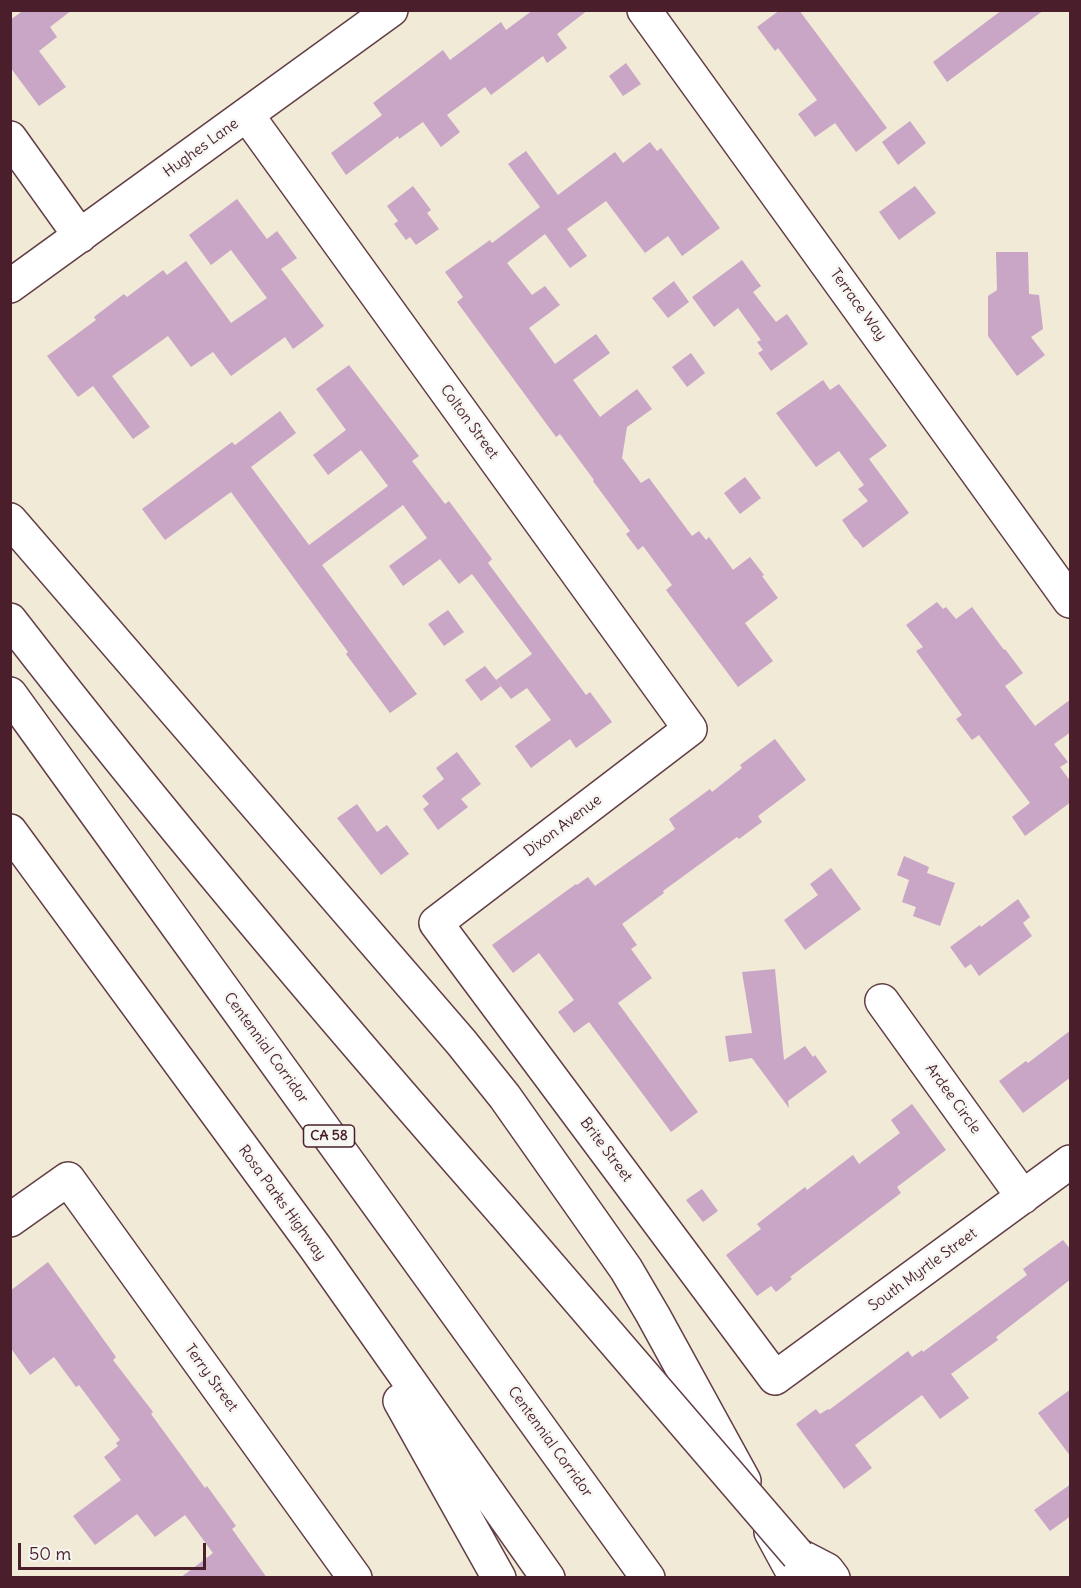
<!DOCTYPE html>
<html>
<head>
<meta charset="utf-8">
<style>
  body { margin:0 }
  #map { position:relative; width:1081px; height:1588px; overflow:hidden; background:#f0ead7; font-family:Delius,sans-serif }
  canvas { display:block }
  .frame { position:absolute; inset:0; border:12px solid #4a1f2b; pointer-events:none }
  .scale { position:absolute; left:18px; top:1543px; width:188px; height:27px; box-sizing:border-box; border:3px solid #4a1f2b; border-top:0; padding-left:8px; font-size:18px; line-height:21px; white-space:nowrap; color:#4a1f2b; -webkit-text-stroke:4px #f6f6f2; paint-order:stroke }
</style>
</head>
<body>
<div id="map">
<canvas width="1081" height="1588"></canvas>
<div class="frame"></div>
<div class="scale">50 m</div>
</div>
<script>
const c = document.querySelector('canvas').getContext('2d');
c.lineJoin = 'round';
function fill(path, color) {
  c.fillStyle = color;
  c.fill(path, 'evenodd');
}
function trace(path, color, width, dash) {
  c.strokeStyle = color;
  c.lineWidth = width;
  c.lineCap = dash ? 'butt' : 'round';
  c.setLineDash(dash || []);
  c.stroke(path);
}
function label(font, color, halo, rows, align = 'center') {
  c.font = font + ' Delius,sans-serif';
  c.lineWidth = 5;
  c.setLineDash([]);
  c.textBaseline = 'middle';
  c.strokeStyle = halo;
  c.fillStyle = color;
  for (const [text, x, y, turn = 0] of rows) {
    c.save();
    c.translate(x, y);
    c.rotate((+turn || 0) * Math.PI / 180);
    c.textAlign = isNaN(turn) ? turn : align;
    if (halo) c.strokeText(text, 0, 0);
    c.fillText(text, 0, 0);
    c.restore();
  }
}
const building = new Path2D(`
  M 24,10 L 72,10 L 50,27 L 57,37 L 39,51 L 66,87 L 39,106 L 10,67 L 10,20 Z
  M 533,10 L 588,10 L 557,34 L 567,48 L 547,63 L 543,56 L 491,95 L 485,87 L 447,115 L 460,132 L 441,147 L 423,122 L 399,139 L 398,136 L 346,175 L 331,153 L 382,115 L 373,103 L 443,50 L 450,60 L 501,22 L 506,30 Z
  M 780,10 L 799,10 L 887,128 L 856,152 L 835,123 L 815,137 L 798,114 L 817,100 L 778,48 L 775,51 L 757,27 Z
  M 1002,10 L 1044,10 L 947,82 L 933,62 Z
  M 626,63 L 641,84 L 623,96 L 609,76 Z
  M 910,121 L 926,143 L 898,165 L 882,142 Z
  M 650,142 L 657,151 L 661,148 L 720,228 L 682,256 L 668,236 L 645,253 L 606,201 L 567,229 L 587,256 L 570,268 L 545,234 L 507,263 L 532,295 L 545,286 L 560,305 L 529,328 L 555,364 L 596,334 L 610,353 L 573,380 L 600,417 L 637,389 L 652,409 L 627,427 L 622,458 L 641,483 L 649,478 L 692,536 L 699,531 L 706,540 L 709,537 L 733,570 L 750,557 L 764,575 L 762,576 L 778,598 L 745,623 L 773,661 L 738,687 L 666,590 L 672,585 L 643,546 L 638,550 L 626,534 L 630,531 L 593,481 L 594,480 L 560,434 L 556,437 L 457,302 L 463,297 L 445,272 L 490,240 L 492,243 L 540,207 L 508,164 L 526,151 L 558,195 L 615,152 L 623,163 Z
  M 413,186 L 431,210 L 427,213 L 439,229 L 416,245 L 410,237 L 406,240 L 394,224 L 398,221 L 387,206 Z
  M 915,186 L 936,213 L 899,240 L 879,212 Z
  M 237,199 L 267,239 L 277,231 L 297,258 L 281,269 L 324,326 L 293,349 L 285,337 L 231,376 L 213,352 L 191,367 L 168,336 L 112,376 L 150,427 L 133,439 L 93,386 L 78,397 L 47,356 L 96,320 L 94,317 L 124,294 L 127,297 L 163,270 L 167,275 L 186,261 L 231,323 L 267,298 L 231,250 L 211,265 L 189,235 Z
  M 996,252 L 1028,252 L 1029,294 L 1039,295 L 1043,329 L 1031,337 L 1045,355 L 1017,376 L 988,336 L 988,296 L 997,290 Z
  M 742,260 L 761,286 L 753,292 L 776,322 L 787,314 L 808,344 L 771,371 L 758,353 L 763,350 L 757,342 L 761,340 L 738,308 L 714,327 L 692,297 Z
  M 674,281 L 689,302 L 668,318 L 652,298 Z
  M 691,353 L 705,373 L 687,387 L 672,367 Z
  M 349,365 L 419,456 L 412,461 L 445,504 L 449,501 L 492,559 L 488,563 L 586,695 L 590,692 L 612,722 L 576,748 L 570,739 L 531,768 L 515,746 L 551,720 L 527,688 L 511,699 L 496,680 L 532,654 L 472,574 L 459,584 L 440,559 L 403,586 L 389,566 L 427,538 L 403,505 L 322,565 L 417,694 L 390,713 L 346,654 L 348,652 L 231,492 L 165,540 L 142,509 L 232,442 L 235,445 L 280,411 L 296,433 L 251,467 L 309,545 L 388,486 L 361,450 L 328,475 L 313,455 L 346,430 L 316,389 Z
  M 823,380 L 830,390 L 839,384 L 887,446 L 869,459 L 909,513 L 863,548 L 856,539 L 855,539 L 842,520 L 868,501 L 858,489 L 864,485 L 839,451 L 816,467 L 776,413 Z
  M 745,477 L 761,498 L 740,514 L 724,493 Z
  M 937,602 L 943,609 L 946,607 L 956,619 L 972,607 L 1004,650 L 1005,649 L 1023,673 L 1005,686 L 1035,726 L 1071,699 L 1071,732 L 1054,744 L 1068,762 L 1060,767 L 1071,782 L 1071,802 L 1025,836 L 1012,817 L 1030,803 L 979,735 L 972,740 L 956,719 L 962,715 L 916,651 L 923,647 L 906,625 Z
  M 448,610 L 464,632 L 444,646 L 428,624 Z
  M 485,666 L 501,686 L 481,701 L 465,680 Z
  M 775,739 L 806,780 L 758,816 L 762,822 L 739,839 L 737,837 L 663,891 L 664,893 L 622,924 L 637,945 L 631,949 L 652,978 L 618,1003 L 698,1112 L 671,1132 L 589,1022 L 574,1033 L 558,1012 L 574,1000 L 539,953 L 513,973 L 492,945 L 576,884 L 577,885 L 588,877 L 595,886 L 675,829 L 669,819 L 710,789 L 712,792 L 742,768 L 740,765 Z
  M 457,752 L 481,784 L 461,799 L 468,807 L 438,830 L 423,809 L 429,804 L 422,796 L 444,779 L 436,768 Z
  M 357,804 L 377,832 L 387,825 L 409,854 L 381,875 L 337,818 Z
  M 904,856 L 929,867 L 927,873 L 955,883 L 940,926 L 913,916 L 916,907 L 902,902 L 909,880 L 897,875 Z
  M 831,868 L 861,909 L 805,950 L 784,920 L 818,895 L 810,884 Z
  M 1018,899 L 1030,917 L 1023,923 L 1032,936 L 979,976 L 971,964 L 965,968 L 950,947 L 980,925 L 981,927 Z
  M 775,969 L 784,1060 L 805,1046 L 813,1057 L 815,1055 L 827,1072 L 788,1101 L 789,1108 L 752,1058 L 729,1062 L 725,1036 L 752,1033 L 742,972 Z
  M 1071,1030 L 1071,1077 L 1023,1113 L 999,1081 L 1026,1061 L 1028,1063 Z
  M 912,1104 L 946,1150 L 897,1187 L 901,1193 L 790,1277 L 792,1279 L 776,1292 L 771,1286 L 757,1296 L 726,1255 L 761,1229 L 757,1224 L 805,1187 L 807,1190 L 853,1155 L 859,1164 L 900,1133 L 891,1120 Z
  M 702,1189 L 718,1211 L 703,1222 L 686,1200 Z
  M 1063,1240 L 1071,1250 L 1071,1279 L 996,1337 L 998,1340 L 951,1374 L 969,1398 L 940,1419 L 922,1395 L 855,1445 L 872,1468 L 844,1489 L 796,1424 L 816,1409 L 820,1414 L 828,1409 L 829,1410 L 908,1351 L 912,1357 L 922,1350 L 923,1352 L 1027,1275 L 1023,1269 Z
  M 48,1262 L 116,1357 L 113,1360 L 153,1412 L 151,1414 L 205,1488 L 207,1486 L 236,1526 L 232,1529 L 267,1578 L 180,1578 L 213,1553 L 185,1515 L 155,1537 L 137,1514 L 95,1545 L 73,1516 L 121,1480 L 104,1457 L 118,1446 L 116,1443 L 120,1440 L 79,1385 L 76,1387 L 54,1357 L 30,1375 L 10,1347 L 10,1291 Z
  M 1071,1389 L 1071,1457 L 1038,1413 Z
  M 1071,1484 L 1071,1516 L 1050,1531 L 1034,1510 Z`);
const minor = new Path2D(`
  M 644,10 L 1070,601
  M 247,115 L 690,729 L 436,923 L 775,1378 L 1070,1162
  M 10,138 L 80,236
  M 10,286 L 391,10
  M 882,1001 L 1023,1197
  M 10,1220 L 68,1179 L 355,1578`);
const highway = new Path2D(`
  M 10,520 L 461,1042 L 505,1097 L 626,1269 L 653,1315 L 744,1481
  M 10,620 C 168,824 334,1020 504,1213
  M 10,694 L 648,1578
  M 10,831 L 315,1247 L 548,1578
  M 400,1401 L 499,1578
  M 771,1532 L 796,1578
  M 798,1555 L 827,1570 L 833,1578`);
const highwayBridge = new Path2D(`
  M 504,1213 L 798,1555`);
const shields = [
  [329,1136,51]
];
const shieldNames = [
  ["CA 58",329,1136]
];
const streetNames = [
  ["Hughes Lane",201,148,-36],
  ["Terrace Way",858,305,54],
  ["Colton Street",469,422,54],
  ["Dixon Avenue",563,826,-37],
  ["Centennial Corridor",266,1048,54],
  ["Ardee Circle",953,1099,54],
  ["Brite Street",606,1150,53],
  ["Rosa Parks Highway",282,1203,54],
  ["South Myrtle Street",923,1270,-36],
  ["Terry Street",211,1378,54],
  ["Centennial Corridor",550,1442,54]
];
fill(building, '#c9a5c6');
trace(minor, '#633d45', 36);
trace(highway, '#633d45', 36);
trace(minor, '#fff', 33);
trace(highway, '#fff', 33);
trace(highwayBridge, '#633d45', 36, []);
trace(highwayBridge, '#fff', 33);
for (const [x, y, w] of shields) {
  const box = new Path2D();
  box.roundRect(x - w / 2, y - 11, w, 22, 4.5);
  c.fillStyle = '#f6f6f2';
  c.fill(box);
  trace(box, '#4a1f2b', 1.5);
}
label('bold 14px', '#4a1f2b', null, shieldNames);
label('15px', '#4a1f2b', '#f6f6f2', streetNames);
</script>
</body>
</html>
